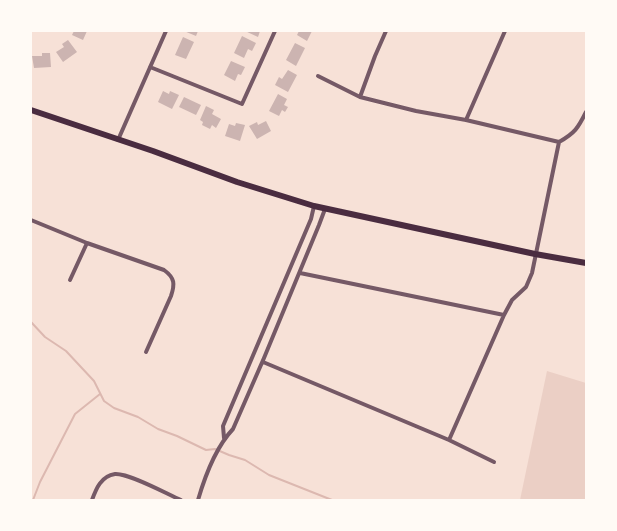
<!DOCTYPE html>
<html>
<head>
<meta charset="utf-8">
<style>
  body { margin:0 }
  #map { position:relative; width:617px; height:531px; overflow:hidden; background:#f7e1d7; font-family:"Noto Sans",sans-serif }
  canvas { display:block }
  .frame { position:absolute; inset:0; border:32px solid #fffaf5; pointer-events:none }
</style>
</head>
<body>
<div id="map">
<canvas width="617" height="531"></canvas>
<div class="frame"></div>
</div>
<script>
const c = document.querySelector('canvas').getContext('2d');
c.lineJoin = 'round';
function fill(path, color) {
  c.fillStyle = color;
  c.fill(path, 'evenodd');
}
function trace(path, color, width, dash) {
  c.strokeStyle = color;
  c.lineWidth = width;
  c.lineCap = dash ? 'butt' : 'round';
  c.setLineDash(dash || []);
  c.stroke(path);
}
const green = new Path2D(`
  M 547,371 L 586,383 L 586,500 L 520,500 Z`);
const stream = new Path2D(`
  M 31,322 L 45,337 L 66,351 L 94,381 L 104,401 L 114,408 L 138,417 L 158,429 L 177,436 L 206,450 L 215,449 L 229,455 L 245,460 L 269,475 L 332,500
  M 33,500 L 40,482 L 75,414 L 100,394`);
const building = new Path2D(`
  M 74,31 L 87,31 L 83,40 L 72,35 Z
  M 184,31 L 198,31 L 196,36 Z
  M 245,31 L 260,31 L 258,37 Z
  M 299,31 L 312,31 L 307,41 L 297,35 Z
  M 242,36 L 256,43 L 252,51 L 248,49 L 244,58 L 234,53 Z
  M 183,37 L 194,42 L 186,59 L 175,55 Z
  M 68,40 L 77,52 L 63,62 L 56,52 L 64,47 L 62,44 Z
  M 295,43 L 305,48 L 296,66 L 286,60 Z
  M 42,53 L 50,53 L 51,67 L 34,68 L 32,56 L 42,56 Z
  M 231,61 L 245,67 L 241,75 L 238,74 L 235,81 L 224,75 Z
  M 288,70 L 297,75 L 288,92 L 275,85 L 279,77 L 282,79 Z
  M 163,91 L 169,94 L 170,91 L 179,95 L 172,109 L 158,102 Z
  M 278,94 L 287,99 L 284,105 L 288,107 L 285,112 L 282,110 L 279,116 L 269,111 Z
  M 184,97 L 201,105 L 196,115 L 179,107 Z
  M 206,106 L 214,110 L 212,114 L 221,119 L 216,128 L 212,125 L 210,129 L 202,125 L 203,122 L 200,120 Z
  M 266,121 L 271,131 L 257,139 L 249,126 L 257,122 L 258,125 Z
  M 236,123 L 245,125 L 240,141 L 225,136 L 229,124 L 235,126 Z`);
const minor = new Path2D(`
  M 150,67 L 242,104 L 275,31
  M 318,76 L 360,97 L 416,111 L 466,120 L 559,142
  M 360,97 L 375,56 L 386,31
  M 466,120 L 505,31
  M 118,140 L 166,31
  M 559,142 C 575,133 578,128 586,112
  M 31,220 L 87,243 L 164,270 C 175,278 175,284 171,296 L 146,352
  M 300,273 L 504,315
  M 70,280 L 87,243
  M 263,362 L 449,440 L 494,462
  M 224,438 L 223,426 L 311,219 L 314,206
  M 449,440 L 504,315 L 512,300 L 526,287 L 532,273 L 559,142
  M 92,500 C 96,489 101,476 115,474 C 129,473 167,494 181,500
  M 198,500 C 205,476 215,448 233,429 L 264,358 L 319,225 L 325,209`);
const secondary = new Path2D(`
  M 31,110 L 153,151 L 237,182 L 314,206 L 535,254 L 586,263`);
fill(green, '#ebcfc5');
trace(stream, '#dcb8b0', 2);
fill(building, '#ccb4b1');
trace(minor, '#755966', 4);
trace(secondary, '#4a2c40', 6);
</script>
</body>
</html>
